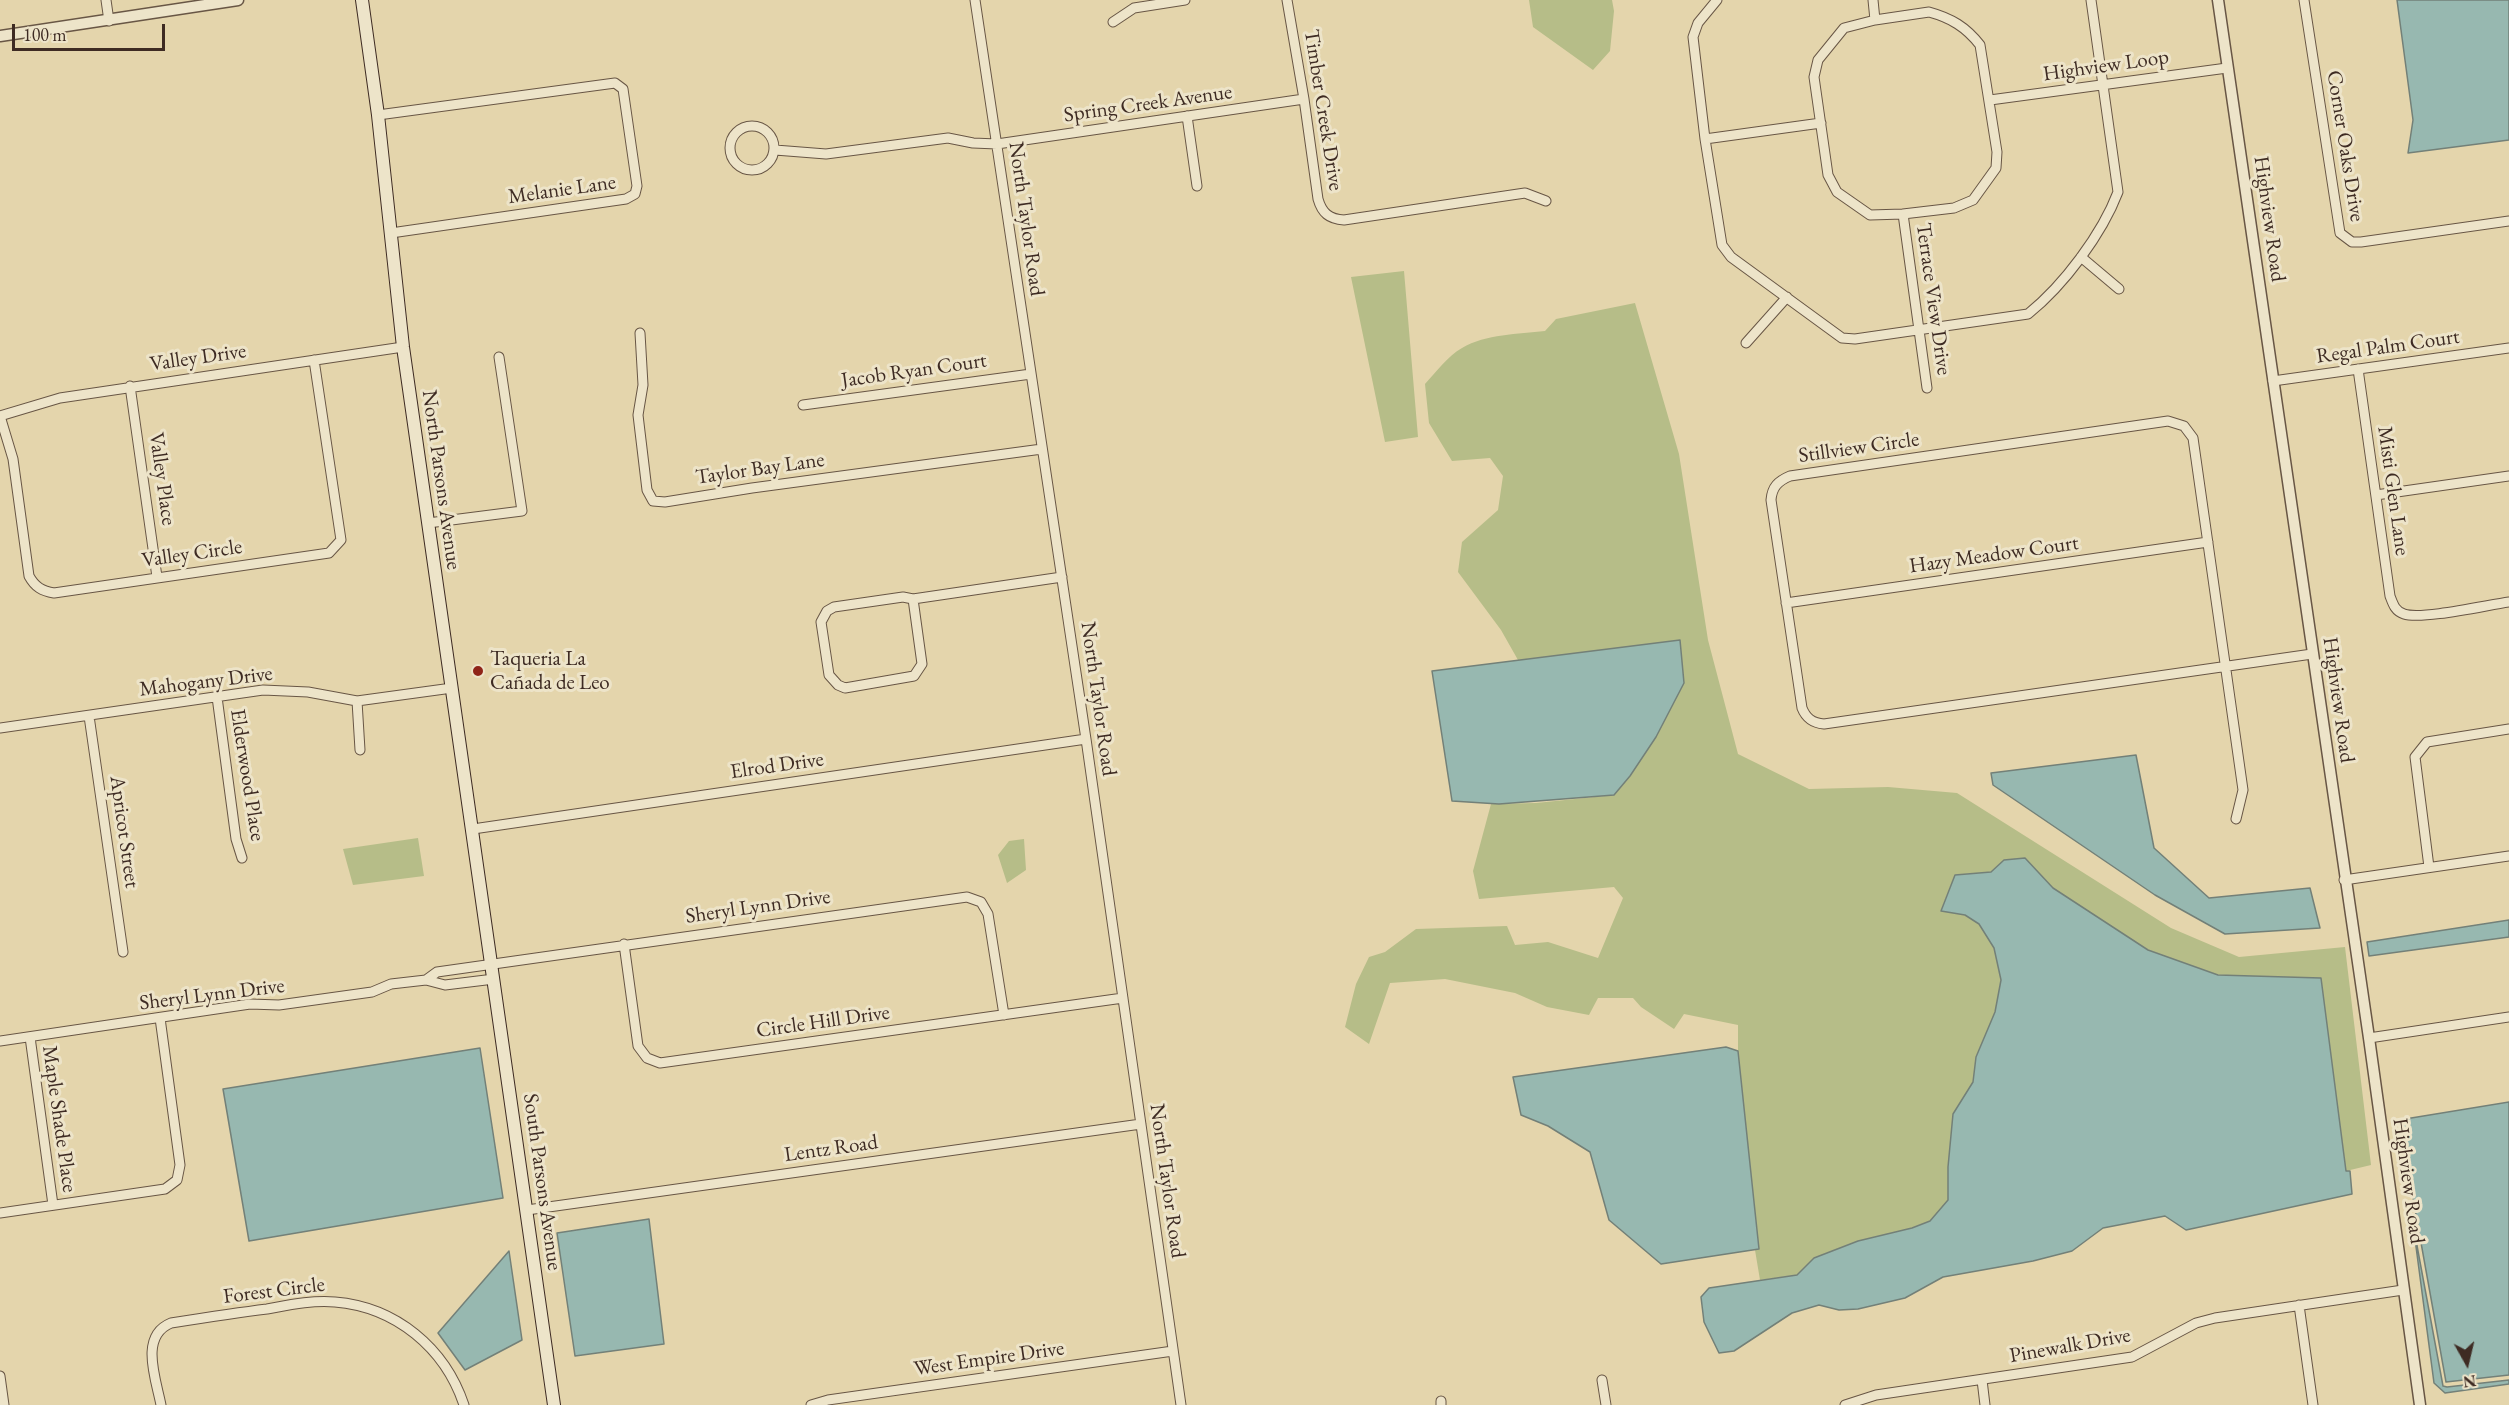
<!DOCTYPE html>
<html>
<head>
<meta charset="utf-8">
<style>
  body { margin:0 }
  #map { position:relative; width:2509px; height:1405px; overflow:hidden; background:#e4d5ac; font-family:"EB Garamond",serif }
  canvas { display:block }
  .north { position:absolute; left:2437px; top:1333px; width:60px; height:60px; -webkit-text-stroke:4px #ede4c9; paint-order:stroke; rotate:172deg; font-size:16px; font-weight:700; line-height:24px; text-align:center; color:#3e2b23 }
  .north::after { content:''; display:block; margin:auto; width:21px; height:27px; background:#3e2b23; clip-path:polygon(50% 0,100% 100%,50% 72%,0 100%) }
  .scale { position:absolute; left:12px; top:24px; width:153px; height:27px; box-sizing:border-box; border:3px solid #3e2b23; border-top:0; padding-left:8px; font-size:18px; line-height:21px; white-space:nowrap; color:#3e2b23; -webkit-text-stroke:4px #ede4c9; paint-order:stroke }
</style>
</head>
<body>
<div id="map">
<canvas width="2509" height="1405"></canvas>
<div class="north">N</div>
<div class="scale">100 m</div>
</div>
<script>
const c = document.querySelector('canvas').getContext('2d');
c.lineJoin = 'round';
function fill(path, color) {
  c.fillStyle = color;
  c.fill(path, 'evenodd');
}
function trace(path, color, width, dash) {
  c.strokeStyle = color;
  c.lineWidth = width;
  c.lineCap = dash ? 'butt' : 'round';
  c.setLineDash(dash || []);
  c.stroke(path);
}
function label(font, color, halo, rows, align = 'center') {
  c.font = font + ' "EB Garamond",serif';
  c.lineWidth = 6;
  c.setLineDash([]);
  c.textBaseline = 'middle';
  c.strokeStyle = halo;
  c.fillStyle = color;
  for (const [text, x, y, turn = 0] of rows) {
    c.save();
    c.translate(x, y);
    c.rotate((+turn || 0) * Math.PI / 180);
    c.textAlign = isNaN(turn) ? turn : align;
    if (halo) c.strokeText(text, 0, 0);
    c.fillText(text, 0, 0);
    c.restore();
  }
}
const green = new Path2D(`
  M 1529,0 L 1612,0 L 1614,11 L 1610,51 L 1593,70 L 1533,27 Z
  M 1404,271 L 1418,437 L 1385,442 L 1351,277 Z
  M 1635,303 L 1679,454 L 1708,640 L 1738,754 L 1809,789 L 1888,787 L 1957,793 L 2171,928 L 2239,957 L 2345,947 L 2371,1165 L 2346,1171 L 2321,978 L 2218,975 L 2148,950 L 2053,888 L 2025,858 L 2004,860 L 1991,872 L 1955,875 L 1941,910 L 1965,915 L 1979,924 L 1994,948 L 2001,980 L 1995,1012 L 1976,1057 L 1973,1082 L 1953,1114 L 1948,1167 L 1948,1200 L 1930,1221 L 1912,1228 L 1858,1241 L 1814,1258 L 1797,1275 L 1760,1280 L 1755,1250 L 1759,1249 L 1738,1051 L 1738,1025 L 1684,1014 L 1674,1029 L 1641,1007 L 1633,998 L 1598,998 L 1589,1015 L 1547,1007 L 1515,993 L 1445,979 L 1390,983 L 1369,1044 L 1345,1027 L 1356,984 L 1369,957 L 1385,952 L 1416,929 L 1507,926 L 1515,945 L 1548,942 L 1598,958 L 1623,898 L 1614,887 L 1479,899 L 1473,871 L 1491,804 L 1536,803 L 1614,795 L 1630,776 L 1656,737 L 1684,683 L 1680,641 L 1518,660 L 1501,630 L 1458,572 L 1462,542 L 1498,510 L 1503,476 L 1490,458 L 1452,461 L 1429,423 L 1425,384 C 1436,372 1448,356 1462,348 C 1486,334 1518,334 1545,331 L 1556,319 Z
  M 418,838 L 424,876 L 353,885 L 343,849 Z
  M 1024,839 L 1026,870 L 1007,883 L 998,855 L 1009,841 Z`);
const water = new Path2D(`
  M 2397,0 L 2509,0 L 2509,140 L 2408,153 L 2413,120 Z
  M 1680,640 L 1684,683 L 1656,737 L 1630,776 L 1614,795 L 1499,804 L 1452,801 L 1432,671 Z
  M 2136,755 L 2154,848 L 2209,898 L 2310,888 L 2320,928 L 2225,934 L 2155,895 L 1993,785 L 1991,773 Z
  M 2025,858 L 2053,888 L 2148,950 L 2218,975 L 2321,978 L 2346,1171 L 2350,1171 L 2352,1194 L 2186,1230 L 2165,1216 L 2103,1228 L 2072,1251 L 2033,1261 L 1943,1277 L 1905,1298 L 1858,1309 L 1839,1310 L 1819,1305 L 1792,1313 L 1734,1351 L 1719,1353 L 1704,1322 L 1701,1297 L 1709,1288 L 1797,1275 L 1814,1258 L 1858,1241 L 1912,1228 L 1930,1221 L 1948,1200 L 1948,1167 L 1953,1114 L 1973,1082 L 1976,1057 L 1995,1012 L 2001,980 L 1994,948 L 1979,924 L 1965,915 L 1941,911 L 1955,875 L 1991,872 L 2004,860 Z
  M 2509,920 L 2509,937 L 2369,956 L 2367,942 Z
  M 1726,1047 L 1738,1051 L 1759,1249 L 1661,1264 L 1609,1220 L 1590,1152 L 1548,1126 L 1521,1115 L 1513,1077 Z
  M 480,1048 L 503,1198 L 249,1241 L 223,1089 Z
  M 2509,1102 L 2509,1375 L 2446,1382 L 2399,1120 Z
  M 649,1219 L 664,1344 L 575,1356 L 557,1233 Z
  M 2413,1224 L 2443,1386 L 2447,1387 L 2509,1380 L 2509,1384 L 2445,1393 L 2434,1383 Z
  M 509,1251 L 522,1340 L 465,1370 L 438,1333 Z`);
const minor = new Path2D(`
  M 106,0 L 109,21
  M 975,0 L 1086,739 L 1181,1405
  M 1287,0 L 1304,99 L 1318,199 C 1322,213 1329,219 1344,220 L 1525,193 L 1546,201
  M 1717,0 L 1698,23 L 1693,37 L 1705,139 L 1722,245 L 1731,257 L 1842,338 L 1855,339 L 2028,314 C 2064,285 2102,234 2118,192 L 2091,0
  M 1873,0 L 1875,20
  M 2304,0 L 2340,233 L 2352,242 L 2361,242 L 2509,221
  M 1929,12 C 1951,18 1966,27 1980,45 L 1997,152 L 1996,168 L 1973,200 L 1954,208 L 1903,214 L 1870,215 L 1837,192 L 1828,175 L 1814,77 L 1818,60 L 1844,28 L 1875,20 Z
  M 1113,22 L 1134,8 L 1185,0
  M 1990,100 L 2227,68
  M 378,115 L 615,83 L 623,89 L 637,186 L 635,194 L 626,199 L 391,233
  M 1187,116 L 1197,186
  M730 148a22 22 0 1 1 44 0a22 22 0 1 1-44 0Z
  M 1705,139 L 1821,123
  M 775,150 L 826,154 L 948,138 L 973,143 L 997,144 L 1304,99
  M 1903,214 L 1927,388
  M 2081,257 L 2119,289
  M 640,333 L 643,385 L 638,415 L 647,490 L 653,501 L 665,502 L 752,488 L 1042,449
  M 1746,343 L 1787,297
  M 2358,369 L 2390,596 C 2393,604 2395,611 2404,614 C 2422,620 2487,605 2509,602
  M 2273,381 L 2509,348
  M 130,386 L 157,577
  M 803,405 L 1031,374
  M 0,416 L 13,459 L 29,576 C 35,587 42,591 54,593 L 329,553 L 341,540 L 314,360
  M 0,416 L 60,398 L 403,347
  M 2376,495 L 2509,476
  M 428,523 L 522,511 L 499,357
  M 913,599 L 922,664 L 914,676 L 845,688 L 838,685 L 829,675 L 821,622 L 827,611 L 834,607 L 903,597 L 913,599 L 1062,577
  M 1786,603 L 2208,542
  M 217,697 L 236,839 L 242,858
  M 357,701 L 360,750
  M 89,716 L 123,952
  M 0,728 L 263,690 L 308,692 L 357,701 L 452,688
  M 2236,819 L 2243,790 L 2193,438 L 2184,426 L 2168,421 L 1790,476 C 1778,481 1772,487 1771,500 L 1802,708 C 1806,718 1812,723 1824,724 L 2312,654
  M 473,829 L 1086,739
  M 2429,867 L 2415,757 L 2427,742 L 2509,729
  M 2344,880 L 2509,856
  M 624,944 L 638,1046 L 647,1058 L 660,1063 L 1123,998
  M 426,980 L 437,972 L 967,897 L 981,902 L 988,914 L 1004,1015
  M 30,1037 L 53,1205
  M 2369,1038 L 2509,1017
  M 0,1041 L 250,1004 L 279,1005 L 372,992 L 391,984 L 426,980 L 445,985 L 494,979
  M 527,1210 L 1141,1124
  M 0,1213 L 165,1189 L 177,1180 L 180,1165 L 160,1018
  M 2299,1305 L 2313,1405
  M 0,1376 L 4,1405
  M 1602,1380 L 1606,1405
  M 1982,1380 L 1985,1405
  M 1441,1401 L 1441,1405
  M 161,1405 C 156,1379 139,1336 171,1323 C 203,1318 235,1313 267,1309 C 289,1305 312,1300 335,1302 C 396,1307 445,1348 464,1405
  M 811,1405 L 828,1400 L 1173,1351
  M 1845,1405 L 1876,1395 L 2132,1357 L 2196,1323 L 2215,1318 L 2403,1290`);
const tertiary = new Path2D(`
  M 2218,0 L 2369,1038 L 2420,1405
  M 0,36 L 238,0`);
const secondary = new Path2D(`
  M 362,0 L 378,115 L 403,347 L 554,1405`);
const markers = [
  [478,671,6,"#8f2418"]
];
const streetNames = [
  ["Highview Loop",2106,66,-8],
  ["Spring Creek Avenue",1148,104,-8],
  ["Timber Creek Drive",1323,110,81],
  ["Corner Oaks Drive",2345,146,81],
  ["Melanie Lane",562,190,-8],
  ["North Taylor Road",1026,219,82],
  ["Highview Road",2269,219,82],
  ["Terrace View Drive",1933,299,82],
  ["Regal Palm Court",2388,347,-8],
  ["Valley Drive",198,358,-8],
  ["Jacob Ryan Court",914,371,-8],
  ["Stillview Circle",1859,448,-8],
  ["Taylor Bay Lane",760,469,-8],
  ["Valley Place",162,479,82],
  ["North Parsons Avenue",441,480,82],
  ["Misti Glen Lane",2393,491,82],
  ["Valley Circle",192,554,-8],
  ["Hazy Meadow Court",1994,555,-8],
  ["Mahogany Drive",206,682,-7],
  ["North Taylor Road",1098,699,82],
  ["Highview Road",2338,700,82],
  ["Elrod Drive",777,766,-8],
  ["Elderwood Place",247,775,81],
  ["Apricot Street",124,832,82],
  ["Sheryl Lynn Drive",758,907,-8],
  ["Sheryl Lynn Drive",212,995,-7],
  ["Circle Hill Drive",823,1022,-8],
  ["Maple Shade Place",59,1119,82],
  ["Lentz Road",831,1149,-8],
  ["North Taylor Road",1167,1181,82],
  ["Highview Road",2408,1181,82],
  ["South Parsons Avenue",542,1182,82],
  ["Forest Circle",274,1291,-7],
  ["Pinewalk Drive",2070,1346,-10],
  ["West Empire Drive",989,1359,-8]
];
const poiNames = [
  ["Taqueria La",490,659],
  ["Cañada de Leo",490,683]
];
fill(green, '#b6bd88');
fill(water, '#97b8b0');
trace(water, '#738078', 1.5);
trace(minor, '#685645', 11);
trace(tertiary, '#685645', 13);
trace(secondary, '#3e2b23', 14);
trace(minor, '#ede4c9', 9);
trace(tertiary, '#ede4c9', 10);
trace(secondary, '#ede4c9', 12);
for (const [x, y, r, color] of markers) {
  const dot = new Path2D();
  dot.arc(x, y, r, 0, 2 * Math.PI);
  c.fillStyle = color;
  c.fill(dot);
  trace(dot, '#ede4c9', 2);
}
label('21px', '#3e2b23', '#ede4c9', streetNames);
label('21px', '#3e2b23', '#ede4c9', poiNames, 'left');
</script>
</body>
</html>
